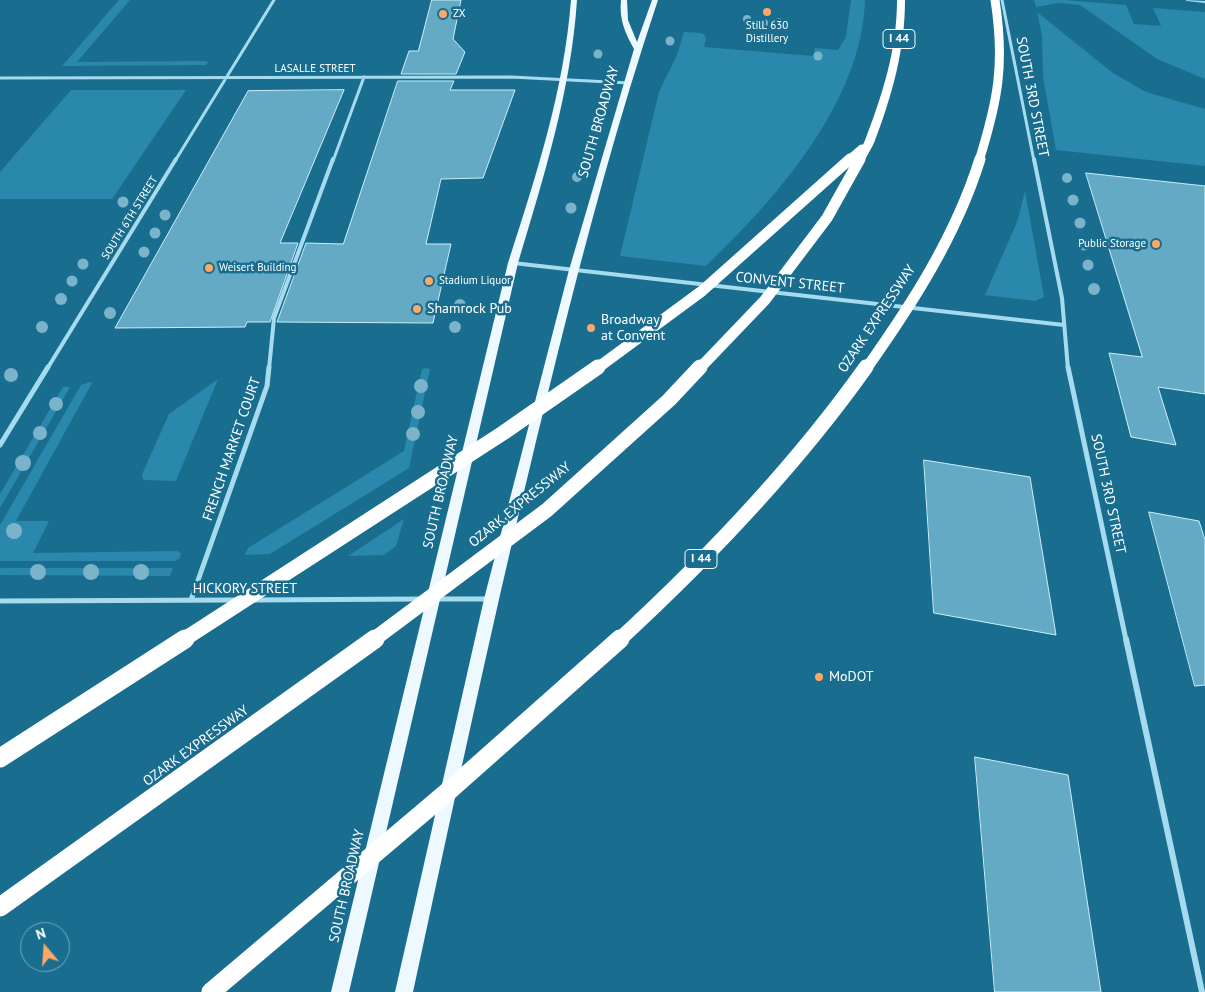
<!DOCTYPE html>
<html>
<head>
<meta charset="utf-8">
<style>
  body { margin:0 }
  #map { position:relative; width:1205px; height:992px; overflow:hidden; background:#196e8f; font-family:"PT Sans",sans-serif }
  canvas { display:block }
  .north { position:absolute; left:20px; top:922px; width:50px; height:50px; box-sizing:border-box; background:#196e8f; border:1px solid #75a8bc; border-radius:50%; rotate:342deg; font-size:14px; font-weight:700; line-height:20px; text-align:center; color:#fff }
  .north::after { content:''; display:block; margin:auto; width:18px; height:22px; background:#ffa764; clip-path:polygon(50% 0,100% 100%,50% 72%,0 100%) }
</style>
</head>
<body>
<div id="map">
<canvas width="1205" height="992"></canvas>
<div class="north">N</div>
</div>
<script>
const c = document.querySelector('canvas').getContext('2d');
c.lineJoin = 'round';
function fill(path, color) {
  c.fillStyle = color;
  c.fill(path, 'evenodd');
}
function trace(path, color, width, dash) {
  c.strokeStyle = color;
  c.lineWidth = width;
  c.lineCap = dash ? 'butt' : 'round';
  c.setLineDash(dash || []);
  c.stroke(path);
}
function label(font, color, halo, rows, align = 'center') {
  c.font = font + ' "PT Sans",sans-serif';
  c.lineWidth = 5;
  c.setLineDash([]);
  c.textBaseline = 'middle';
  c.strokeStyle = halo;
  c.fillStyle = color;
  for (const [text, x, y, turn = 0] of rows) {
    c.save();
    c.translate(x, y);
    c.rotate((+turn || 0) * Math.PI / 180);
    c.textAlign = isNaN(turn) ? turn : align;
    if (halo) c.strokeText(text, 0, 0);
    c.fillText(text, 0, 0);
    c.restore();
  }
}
const green = new Path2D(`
  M 119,0 L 130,0 L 77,62 L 204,61 L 208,62 L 206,65 L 62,66 Z
  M 851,0 L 865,0 C 862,102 776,199 706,266 L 620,256 L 659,92 L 677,55 L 684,32 L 700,33 L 705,35 L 706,39 L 704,47 L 813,56 L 815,48 L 838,50 L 846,37 Z
  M 1034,0 L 1065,0 L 1126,5 L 1134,24 L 1161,26 L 1153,8 L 1205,12 L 1205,79 L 1157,59 L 1080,5 L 1059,3 L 1036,7 Z
  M 1037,12 L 1113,73 L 1146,92 L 1205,109 L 1205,166 L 1056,150 L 1043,77 L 1042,35 Z
  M 71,90 L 186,90 L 112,199 L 0,199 L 0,172 Z
  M 1025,191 L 1044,297 L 1035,301 L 985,295 L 1017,222 Z
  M 426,368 L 430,369 L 409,468 L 270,554 L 245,555 L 248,548 L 404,451 L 422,369 Z
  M 218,379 L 176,481 L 144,480 L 142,477 L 143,472 L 169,414 Z
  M 90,382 L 92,383 L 16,521 L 49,521 L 33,553 L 177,551 L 181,553 L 180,558 L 175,561 L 0,561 L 0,525 L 81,385 Z
  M 63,387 L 70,387 L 0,508 L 0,494 Z
  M 404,519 L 396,546 L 384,555 L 348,556 Z
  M 0,568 L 173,568 L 170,576 L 0,575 Z`);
const building = new Path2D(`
  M 432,0 L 461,0 L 453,39 L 465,52 L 456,74 L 401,74 L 409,51 L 418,51 Z
  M 398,81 L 454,81 L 450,90 L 515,90 L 483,178 L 441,179 L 426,244 L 451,244 L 433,323 L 277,322 L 306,243 L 343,244 Z
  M 344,90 L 280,243 L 298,243 L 270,322 L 247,322 L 245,327 L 115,328 L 248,91 Z
  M 1086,173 L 1205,186 L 1205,394 L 1158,387 L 1176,445 L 1131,437 L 1109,353 L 1142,357 Z
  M 924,460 L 1030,477 L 1056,635 L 934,613 Z
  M 1149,512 L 1199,521 L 1205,540 L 1205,685 L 1195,686 Z
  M 975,757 L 1068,775 L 1101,992 L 995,992 Z`);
const minorFar3 = new Path2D(`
  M 1002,0 L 1034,161
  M 0,78 L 511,77 L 629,83
  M 175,161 L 274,0
  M 333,161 L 364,77`);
const minorFar2 = new Path2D(`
  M 1034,159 L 1062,298 L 1068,369
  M 513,263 L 1064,325
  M 47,369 L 176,159
  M 269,369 L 274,318 L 333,159`);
const minorFar1 = new Path2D(`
  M 1068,367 L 1126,640
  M 0,445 L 48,367
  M 434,599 L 490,599
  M 191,600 L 267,386 L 269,367
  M 254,600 L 420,599
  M 0,601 L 238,600`);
const minor = new Path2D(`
  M 1126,639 L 1202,992`);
const tertiary = new Path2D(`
  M 1185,0 L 1205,1 L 1205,3 L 1187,1 Z`);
const primary = new Path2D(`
  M 571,0 L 577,0 C 571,91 544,176 518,263 L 349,992 L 331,992 L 508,263 C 536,176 564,91 571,0 Z
  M 621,0 L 627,0 L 628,20 L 637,42 L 652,0 L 658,0 C 619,116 587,236 557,356 C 504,567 459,779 413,992 L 395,992 L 484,599 L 569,270 L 634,49 C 625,33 619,19 621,0 Z`);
const motorway = new Path2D(`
  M 897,0 L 905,0 C 905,50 892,96 874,143 L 869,146 L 864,143 C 882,96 897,51 897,0 Z`);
const motorwayBridgeFar3 = new Path2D(`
  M 848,161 L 862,149
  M 859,161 L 869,143
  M 979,161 C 998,100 1005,64 995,0`);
const motorwayBridgeFar2 = new Path2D(`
  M 596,369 L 702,291 L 850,159
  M 699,369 L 765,300 L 827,218 L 860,159
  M 866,369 C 912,304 956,236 980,159`);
const motorwayBridgeFar1 = new Path2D(`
  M 183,640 L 503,433 L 598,367
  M 373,640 L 547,510 L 669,400 L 700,367
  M 619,640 C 709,557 795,467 866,367`);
const motorwayBridge = new Path2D(`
  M 0,758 L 185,639
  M 0,907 L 375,639
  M 211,992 L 452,788 L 620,639`);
const trees = [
  [747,19,4],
  [779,22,4],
  [764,23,4],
  [670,41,4.5],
  [598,54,4.5],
  [818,56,4.5],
  [577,177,5],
  [1067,178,5],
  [1073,200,5.5],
  [123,202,5.5],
  [571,208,5.5],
  [165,215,5.5],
  [1080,223,5.5],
  [155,233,5.5],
  [1084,245,5.5],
  [144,252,5.5],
  [83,264,5.5],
  [1088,265,5.5],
  [72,281,5.5],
  [1094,289,6],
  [61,299,6],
  [460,305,6],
  [110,313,6],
  [42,327,6],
  [455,327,6],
  [11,375,7],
  [421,386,7],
  [56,404,7],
  [418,412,7],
  [40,433,7],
  [413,434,7],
  [23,463,8],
  [14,531,8],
  [38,572,8],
  [91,572,8],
  [141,572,8]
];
const markers = [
  [767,12,5,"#ffa764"],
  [443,14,5,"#ffa764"],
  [1156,244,5,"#ffa764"],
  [209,268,5,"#ffa764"],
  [429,281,5,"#ffa764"],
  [417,309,5,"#ffa764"],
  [591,328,5,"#ffa764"],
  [819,677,5,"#ffa764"]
];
const farPoinames = [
  ["ZX",453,14],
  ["StilL 630",767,26,"center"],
  ["Distillery",767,39,"center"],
  ["Public Storage",1146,244,"right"],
  ["Weisert Building",219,268],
  ["Stadium Liquor",439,281]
];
const farStreetnames = [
  ["LASALLE STREET",315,69],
  ["SOUTH 6TH STREET",130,218,-58]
];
const shields = [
  [899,39,32],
  [701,559,32]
];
const shieldNames = [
  ["I 44",899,39],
  ["I 44",701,559]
];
const streetNames = [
  ["SOUTH 3RD STREET",1032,97,79],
  ["SOUTH BROADWAY",599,122,-74],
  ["CONVENT STREET",790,283,6],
  ["OZARK EXPRESSWAY",877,319,-56],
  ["FRENCH MARKET COURT",232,449,-71],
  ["SOUTH BROADWAY",441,492,-77],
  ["SOUTH 3RD STREET",1108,494,78],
  ["OZARK EXPRESSWAY",520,505,-39],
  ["HICKORY STREET",245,589],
  ["OZARK EXPRESSWAY",196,746,-36],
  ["SOUTH BROADWAY",347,886,-77]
];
const poiNames = [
  ["Shamrock Pub",427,309],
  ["Broadway",601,320],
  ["at Convent",601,336],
  ["MoDOT",829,677]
];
fill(green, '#2988ab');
fill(building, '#64aac4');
trace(building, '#cceefa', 1);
trace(minorFar3, '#a6dbef', 3);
trace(minorFar2, '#a6dbef', 4);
trace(minorFar1, '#a6dbef', 5);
trace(minor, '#a6dbef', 6);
fill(tertiary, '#a6dbef');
fill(primary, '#eef9ff');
fill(motorway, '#fff');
trace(motorwayBridgeFar3, '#fff', 9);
trace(motorwayBridgeFar2, '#fff', 11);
trace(motorwayBridgeFar1, '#fff', 15);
trace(motorwayBridge, '#fff', 19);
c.fillStyle = '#7bb4ca';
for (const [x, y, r] of trees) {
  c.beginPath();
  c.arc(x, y, r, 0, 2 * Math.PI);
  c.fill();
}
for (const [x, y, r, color] of markers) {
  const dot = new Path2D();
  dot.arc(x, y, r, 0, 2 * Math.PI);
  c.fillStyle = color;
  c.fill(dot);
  trace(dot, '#196e8f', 2);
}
label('11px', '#fff', '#196e8f', farPoinames, 'left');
label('11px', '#fff', '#196e8f', farStreetnames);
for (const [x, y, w] of shields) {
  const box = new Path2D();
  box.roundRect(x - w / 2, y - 9.5, w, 19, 4);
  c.fillStyle = '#196e8f';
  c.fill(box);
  trace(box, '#fff', 1);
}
label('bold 12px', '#fff', null, shieldNames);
label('14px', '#fff', '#196e8f', streetNames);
label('14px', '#fff', '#196e8f', poiNames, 'left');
</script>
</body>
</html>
